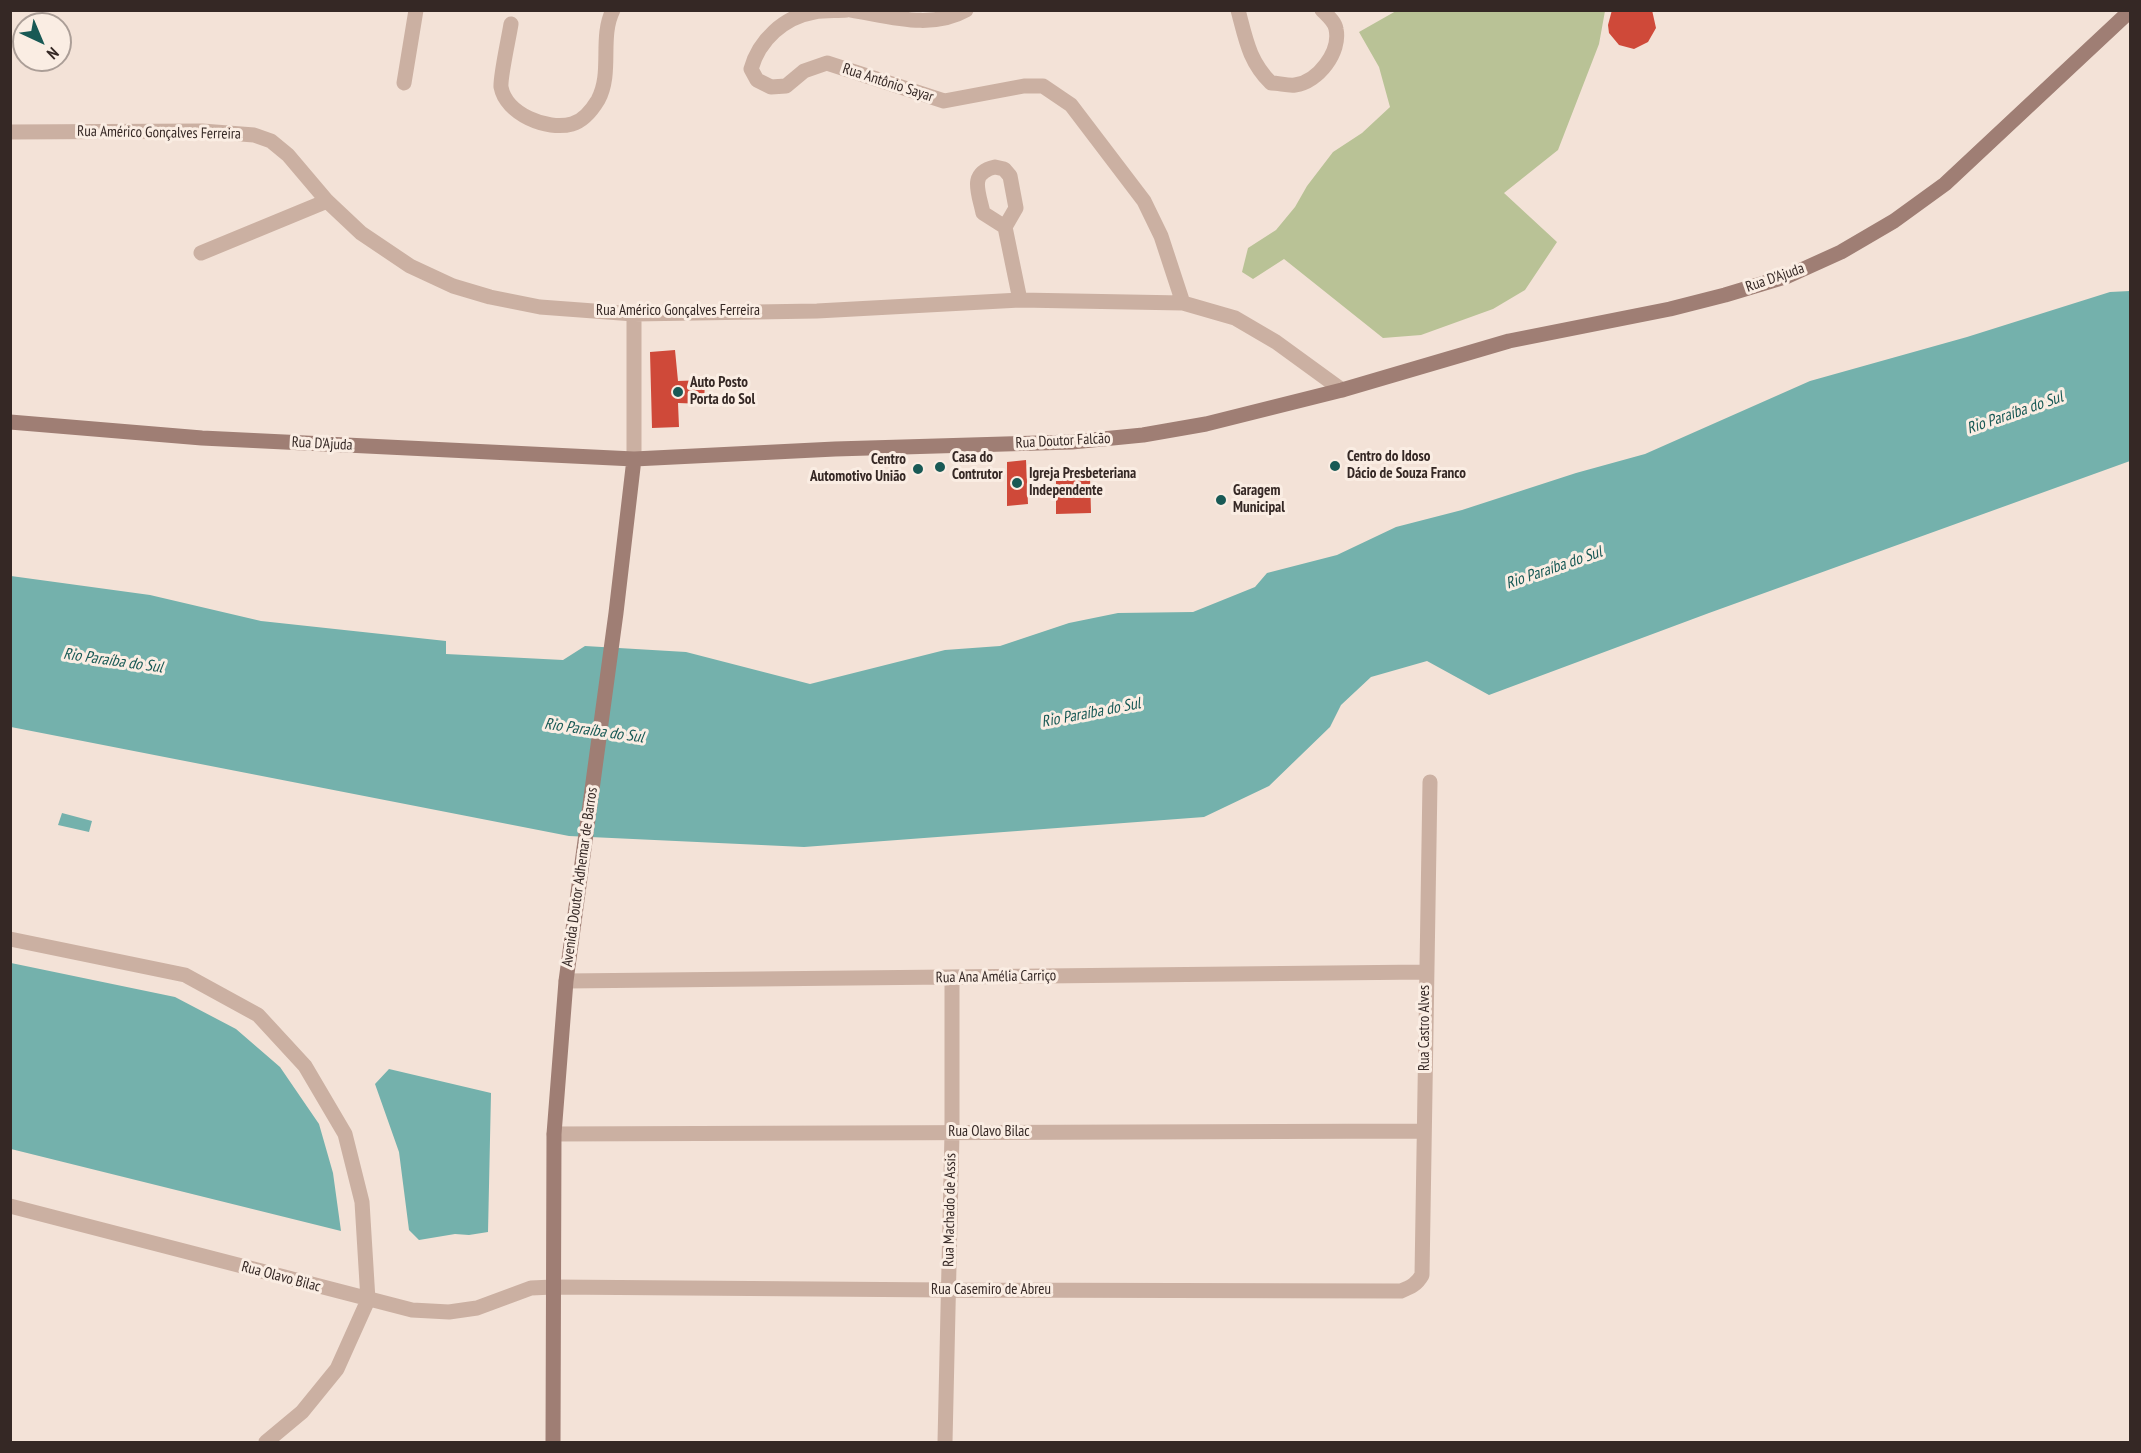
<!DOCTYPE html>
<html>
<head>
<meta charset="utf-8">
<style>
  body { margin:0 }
  #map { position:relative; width:2141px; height:1453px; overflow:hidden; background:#f3e2d7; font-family:"PT Sans Narrow",sans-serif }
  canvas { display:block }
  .frame { position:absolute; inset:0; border:12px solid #352825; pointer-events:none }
  .north { position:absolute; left:12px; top:12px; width:60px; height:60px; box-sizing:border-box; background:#faede3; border:2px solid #ab9e97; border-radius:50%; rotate:136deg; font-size:16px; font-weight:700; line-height:24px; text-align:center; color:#352825 }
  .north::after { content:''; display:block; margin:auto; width:21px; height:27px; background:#185955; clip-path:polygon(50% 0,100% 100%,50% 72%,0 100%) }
</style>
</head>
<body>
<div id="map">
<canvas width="2141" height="1453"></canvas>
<div class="frame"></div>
<div class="north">N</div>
</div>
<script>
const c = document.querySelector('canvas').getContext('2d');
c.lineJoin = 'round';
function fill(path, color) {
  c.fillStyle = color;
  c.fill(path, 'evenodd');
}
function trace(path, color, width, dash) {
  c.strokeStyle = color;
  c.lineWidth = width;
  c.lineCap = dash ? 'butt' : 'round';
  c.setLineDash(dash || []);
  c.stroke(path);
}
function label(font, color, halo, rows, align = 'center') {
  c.font = font + ' "PT Sans Narrow",sans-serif';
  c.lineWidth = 6;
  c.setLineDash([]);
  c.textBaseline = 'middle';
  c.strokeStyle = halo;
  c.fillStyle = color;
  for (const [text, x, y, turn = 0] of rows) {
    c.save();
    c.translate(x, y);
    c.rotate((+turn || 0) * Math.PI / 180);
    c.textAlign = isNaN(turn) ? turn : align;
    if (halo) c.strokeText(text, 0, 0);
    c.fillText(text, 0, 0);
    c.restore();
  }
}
const green = new Path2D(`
  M 1396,11 L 1605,11 L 1599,44 L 1558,150 L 1504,193 L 1557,242 L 1525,290 L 1493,309 L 1421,335 L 1383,338 L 1284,259 L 1253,279 L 1242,272 L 1248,248 L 1276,230 L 1295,207 L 1307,186 L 1333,152 L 1362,133 L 1390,107 L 1379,67 L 1359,32 Z`);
const water = new Path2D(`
  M 2130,291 L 2130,461 L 1709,613 L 1489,695 L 1427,661 L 1371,677 L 1341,705 L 1330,727 L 1269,786 L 1204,817 L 804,847 L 569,836 L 11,727 L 11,576 L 150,595 L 261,621 L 446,641 L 446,654 L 563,660 L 585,646 L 686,652 L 810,684 L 945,650 L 1000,646 L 1069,623 L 1118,613 L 1193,612 L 1255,587 L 1267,573 L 1337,555 L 1396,527 L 1462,510 L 1576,473 L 1645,454 L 1810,381 L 1967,337 L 2110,292 Z
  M 62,813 L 92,821 L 89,832 L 58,825 Z
  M 11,963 L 175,997 L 236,1029 L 280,1067 L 319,1124 L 333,1173 L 341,1231 L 11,1149 Z
  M 389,1069 L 491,1093 L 488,1232 L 469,1235 L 455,1234 L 419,1240 L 409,1230 L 399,1152 L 375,1084 Z`);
const building = new Path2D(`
  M 1612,10 L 1652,10 L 1656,28 L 1648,42 L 1634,49 L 1619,45 L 1609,33 L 1608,25 Z
  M 675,350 L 678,381 L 705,380 L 704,404 L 678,403 L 679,427 L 652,428 L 650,352 Z
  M 1026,460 L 1028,504 L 1007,506 L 1007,462 Z
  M 1062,475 L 1090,476 L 1091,513 L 1056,514 L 1056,481 L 1062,481 Z`);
const minor = new Path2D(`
  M 847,10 C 836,11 825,10 814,12 C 784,17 759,40 751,69 L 757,80 L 771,87 L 786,86 L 804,71 L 827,63 L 944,101 L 1024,86 L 1043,86 L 1071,105 L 1144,201 L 1161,236 L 1183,303
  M 851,10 C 889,16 931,30 966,10
  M 1238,10 C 1246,40 1249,61 1271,83 C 1279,83 1288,86 1295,85 C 1318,82 1341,52 1336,29 C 1335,22 1328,16 1322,10
  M 511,24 C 509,37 500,77 501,87 C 506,114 547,131 572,124 C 583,121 592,110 598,100 C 613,72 599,38 613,10
  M 404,83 L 416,10
  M 10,132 L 202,131 L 254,135 L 271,141 L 288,155 L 327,201 L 361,233 L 410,266 L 453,286 L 490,297 L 540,307 L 634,314 L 817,311 L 1020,300 L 1183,303 L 1235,318 L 1276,342 L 1342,390
  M 995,167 L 1004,169 L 1010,176 L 1016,208 L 1005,227 L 983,213 C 979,193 968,173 995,167 Z
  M 1005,227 L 1020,300
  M 201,253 L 327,201
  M 634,314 L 634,459
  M 10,939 L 185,975 L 258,1015 L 305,1066 L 345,1134 L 362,1202 L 368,1300 L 337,1369 L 302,1412 L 266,1442
  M 566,981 L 1425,972
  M 554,1134 L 1424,1131
  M 10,1206 L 412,1310 L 449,1312 L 477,1308 L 531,1288 L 553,1287 L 948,1290 L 1401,1291 C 1411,1287 1417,1284 1422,1275 L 1430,782
  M 945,1442 L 952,1133 L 952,978`);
const secondary = new Path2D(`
  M 10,422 L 202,438 L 634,459 L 835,449 L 1072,442 L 1143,435 L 1206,424 L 1342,390 L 1509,341 L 1670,309 L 1725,295 L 1788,276 L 1841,252 L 1894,221 L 1945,184 L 2130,11
  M 553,1442 L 554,1134 L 566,981 L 616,613 L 634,459`);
const markers = [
  [678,392,6,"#185955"],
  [1335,466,6,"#185955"],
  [940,467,6,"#185955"],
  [918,469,6,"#185955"],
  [1017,483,6,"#185955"],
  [1221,500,6,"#185955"]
];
const streetNames = [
  ["Rua Antônio Sayar",888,83,18],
  ["Rua Américo Gonçalves Ferreira",159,133,1],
  ["Rua D'Ajuda",1775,278,-19],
  ["Rua Américo Gonçalves Ferreira",678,311],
  ["Rua Doutor Falcão",1063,441,-3],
  ["Rua D'Ajuda",322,444,3],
  ["Avenida Doutor Adhemar de Barros",580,877,-82],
  ["Rua Ana Amélia Carriço",996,977,-1],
  ["Rua Castro Alves",1425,1028,-90],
  ["Rua Olavo Bilac",989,1132],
  ["Rua Machado de Assis",950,1210,-89],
  ["Rua Olavo Bilac",281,1277,15],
  ["Rua Casemiro de Abreu",991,1290]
];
const poiNames = [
  ["Auto Posto",690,383],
  ["Porta do Sol",690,400],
  ["Centro do Idoso",1347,457],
  ["Dácio de Souza Franco",1347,474],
  ["Casa do",952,458],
  ["Contrutor",952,475],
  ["Centro",906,460,"right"],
  ["Automotivo União",906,477,"right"],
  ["Igreja Presbeteriana",1029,474],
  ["Independente",1029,491],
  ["Garagem",1233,491],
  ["Municipal",1233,508]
];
const waterNames = [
  ["Rio Paraíba do Sul",2015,413,-19],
  ["Rio Paraíba do Sul",1554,568,-19],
  ["Rio Paraíba do Sul",113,661,8],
  ["Rio Paraíba do Sul",1091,713,-11],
  ["Rio Paraíba do Sul",594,731,8]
];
fill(green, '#b9c296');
fill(water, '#74b1ac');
fill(building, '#cf4939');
trace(minor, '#cbb0a2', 15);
trace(secondary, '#9f7e74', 15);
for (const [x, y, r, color] of markers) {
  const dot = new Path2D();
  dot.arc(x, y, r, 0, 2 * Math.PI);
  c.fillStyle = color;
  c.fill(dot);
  trace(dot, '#faede3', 2);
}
label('15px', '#352825', '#faede3', streetNames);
label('bold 15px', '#352825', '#faede3', poiNames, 'left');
label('italic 16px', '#185955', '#faede3', waterNames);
</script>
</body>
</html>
